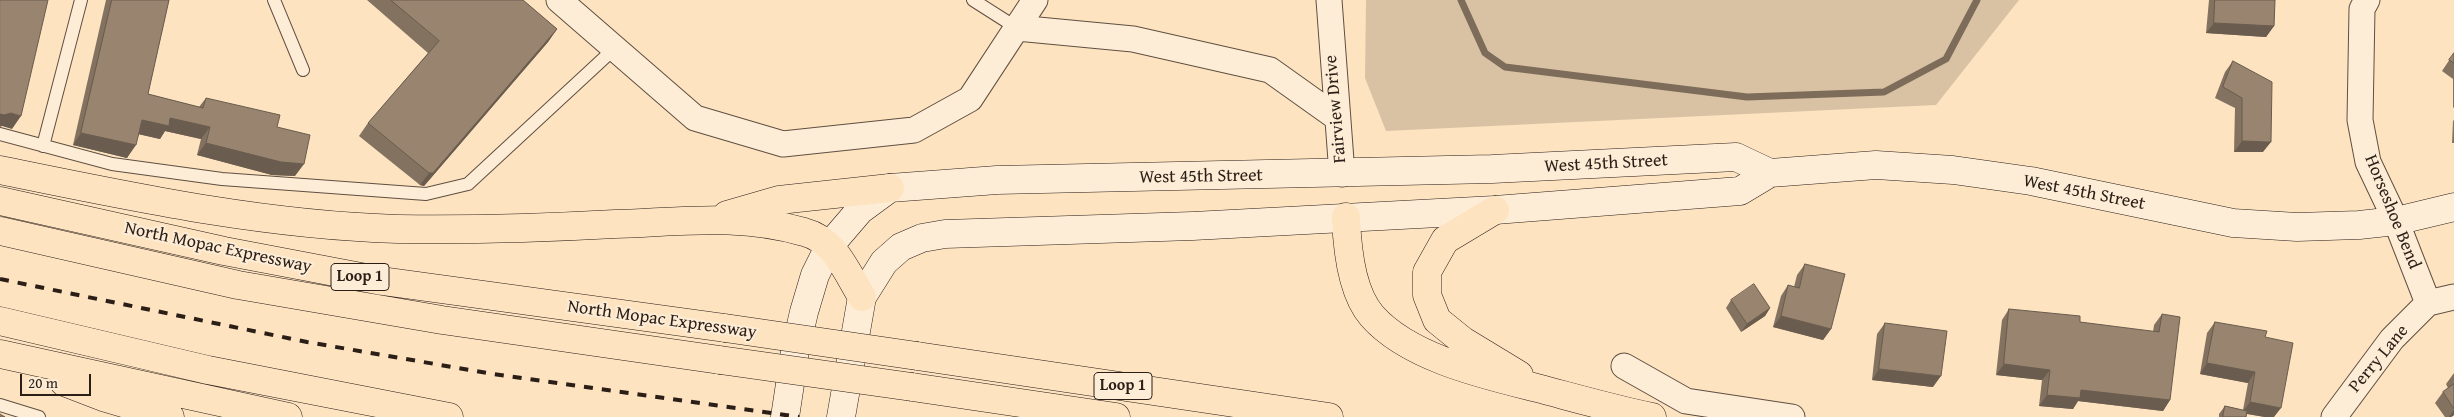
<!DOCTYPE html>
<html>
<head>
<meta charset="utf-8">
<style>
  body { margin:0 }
  #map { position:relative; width:2454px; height:417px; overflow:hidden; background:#fde3c0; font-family:"Gentium Book Plus",serif }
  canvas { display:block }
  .scale { position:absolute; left:20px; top:374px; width:71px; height:22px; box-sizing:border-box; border:2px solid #2a1e17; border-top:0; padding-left:6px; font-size:15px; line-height:18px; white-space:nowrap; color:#2a1e17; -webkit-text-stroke:4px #feedd6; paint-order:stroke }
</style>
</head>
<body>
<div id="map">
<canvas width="2454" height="417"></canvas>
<div class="scale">20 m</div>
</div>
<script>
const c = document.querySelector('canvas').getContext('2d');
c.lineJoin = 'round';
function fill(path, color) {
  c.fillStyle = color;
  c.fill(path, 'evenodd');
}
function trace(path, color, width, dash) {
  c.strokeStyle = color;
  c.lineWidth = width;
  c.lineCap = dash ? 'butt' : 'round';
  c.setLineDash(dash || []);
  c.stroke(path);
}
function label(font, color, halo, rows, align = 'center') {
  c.font = font + ' "Gentium Book Plus",serif';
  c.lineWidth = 4;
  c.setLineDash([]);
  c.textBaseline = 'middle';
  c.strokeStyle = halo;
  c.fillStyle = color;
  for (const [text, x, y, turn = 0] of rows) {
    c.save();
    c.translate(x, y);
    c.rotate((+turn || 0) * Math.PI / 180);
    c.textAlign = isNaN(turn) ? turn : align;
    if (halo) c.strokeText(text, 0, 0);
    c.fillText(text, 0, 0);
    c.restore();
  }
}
const green = new Path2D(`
  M 1366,0 L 2019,0 L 1936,105 L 1386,131 L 1365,78 Z`);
const stream = new Path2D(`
  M 1461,0 L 1485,53 L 1505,67 L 1747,97 L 1884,92 L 1946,59 L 1977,0`);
const lane = new Path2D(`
  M 274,0 L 303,70
  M 973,0 L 1017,28
  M 0,134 L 112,164 L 222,179 L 426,194 L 468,184 L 615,48
  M 43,146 L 81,0
  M 0,405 L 39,417`);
const street = new Path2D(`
  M 559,0 L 695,118 L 783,144 L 914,130 L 970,99 L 1035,0
  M 1329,0 L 1342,174
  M 2367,0 L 2362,9 L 2360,120 L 2368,162 L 2396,221 L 2428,303
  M 1017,28 L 1133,39 L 1270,70 L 1336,117
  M 2428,303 L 2454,297
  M 1624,366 L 1686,401 L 1792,417
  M 2334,417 L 2392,339 L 2428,303`);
const secondary = new Path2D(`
  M 785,417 L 795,351 L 804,312 L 815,275 L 830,245 L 860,210 L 890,188 L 997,180 L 1492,169 L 1736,157 L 1770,173
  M 841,417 L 862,297 L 884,262 L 901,247 L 922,238 L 945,234 L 1193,226 L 1495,210 L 1740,191 L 1770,173 L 1876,165 L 1953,170 L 2031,181 L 2233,223 L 2297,227 L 2359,225 L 2396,221 L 2454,207`);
const highway = new Path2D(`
  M 0,170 C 132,197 263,225 398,229 C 470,230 543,228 615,224 C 680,222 740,213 804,232 C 835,240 846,271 862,297
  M 0,201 L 224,251 L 382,281 L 725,328
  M 1495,210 L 1445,240 L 1427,272 L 1427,295 L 1437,320 L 1463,341 L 1519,375
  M 727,215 L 779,200 L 890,188
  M 1346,217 C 1347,247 1351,292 1372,316 C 1409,358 1485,375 1537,388 C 1575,398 1613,409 1652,417
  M 0,231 L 238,285 L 442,320 L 720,360
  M 0,321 L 208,370 L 449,417
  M 0,354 L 288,417
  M 917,356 L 1329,417
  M 64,382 L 103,397 L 170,417
  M 912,387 L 1116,417`);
const rail = new Path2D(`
  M 0,279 L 307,342 L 493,374 L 799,417`);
const highwayBridge = new Path2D(`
  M 725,328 L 917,356
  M 720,360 L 912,387`);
const wall = new Path2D(`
  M 106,0 L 169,0 L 148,94 L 199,107 L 206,98 L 277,127 L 295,176 L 272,175 L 197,155 L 201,139 L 165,131 L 160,139 L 139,134 L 127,158 L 73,145 Z
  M 367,0 L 523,0 L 557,29 L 548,42 L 424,186 L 420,185 L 359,136 L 368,123 L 428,53 Z
  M 2209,0 L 2275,0 L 2274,26 L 2266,37 L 2206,33 Z
  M 2454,53 L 2454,107 L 2453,108 L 2453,79 L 2442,71 Z
  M 2233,61 L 2263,152 L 2234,152 L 2235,108 L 2215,98 L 2225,72 Z
  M 2454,120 L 2454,143 L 2452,143 L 2453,121 Z
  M 1805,264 L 1831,329 L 1823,340 L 1773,327 L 1781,296 L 1788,285 L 1794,287 L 1797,275 Z
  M 1731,300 L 1770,308 L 1765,316 L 1741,332 L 1726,308 Z
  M 2009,309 L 2080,322 L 2153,332 L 2154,325 L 2162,314 L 2170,400 L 2163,411 L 2078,401 L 2073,409 L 2039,406 L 2042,380 L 1996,375 L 2002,320 Z
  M 2215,322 L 2265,337 L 2274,417 L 2265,417 L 2247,414 L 2246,417 L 2219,417 L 2219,414 L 2225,406 L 2243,410 L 2248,383 L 2200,374 L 2207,333 Z
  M 1885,323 L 1933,387 L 1872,380 L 1877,334 Z
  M 2454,373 L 2454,415 L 2451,417 L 2445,417 L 2435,403 L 2443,392 L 2448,388 L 2446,384 Z`);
const shadedWall = new Path2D(`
  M 2214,23 L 2274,26 L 2266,37 L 2206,33 Z
  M 557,29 L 548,42 L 424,186 L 420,185 L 429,173 Z
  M 11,113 L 21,116 L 12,129 L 2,126 L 0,127 L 0,114 Z
  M 170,118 L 210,127 L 201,139 L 165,131 L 160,139 L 133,133 L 142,120 Z
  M 81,133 L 136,145 L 127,158 L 73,145 Z
  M 2242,141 L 2271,142 L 2263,152 L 2234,152 Z
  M 206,143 L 304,164 L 295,176 L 272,175 L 197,155 Z
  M 1770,308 L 1765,316 L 1741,332 L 1747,324 Z
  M 1781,316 L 1831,329 L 1823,340 L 1773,327 Z
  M 2207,363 L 2255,372 L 2248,383 L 2200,374 Z
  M 2004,364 L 2050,370 L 2042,380 L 1996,375 Z
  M 1879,369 L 1941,376 L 1933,387 L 1872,380 Z
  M 2081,390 L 2170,400 L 2163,411 L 2078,401 L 2073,409 L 2039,406 L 2047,395 Z
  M 2250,402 L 2281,408 L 2274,417 L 2265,417 L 2242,413 Z
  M 2454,410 L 2454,415 L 2451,417 L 2449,417 Z`);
const building = new Path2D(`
  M 0,0 L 48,0 L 21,116 L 11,113 L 4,115 L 0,114 Z
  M 112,0 L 169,0 L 148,94 L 203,108 L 206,98 L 280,115 L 277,127 L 310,135 L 304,164 L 281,162 L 206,143 L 210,127 L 170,118 L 169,126 L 142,120 L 136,145 L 81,133 Z
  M 391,0 L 523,0 L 557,29 L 433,173 L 429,173 L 368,123 L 439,41 Z
  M 2215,0 L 2275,0 L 2274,26 L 2214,23 Z
  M 2454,53 L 2454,63 L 2449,60 Z
  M 2233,61 L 2272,82 L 2271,142 L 2242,141 L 2242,98 L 2223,87 Z
  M 1805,264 L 1845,274 L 1831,329 L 1781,316 L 1788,285 L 1799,288 Z
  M 1754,284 L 1770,308 L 1747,324 L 1731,300 Z
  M 2009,309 L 2080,316 L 2080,322 L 2159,332 L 2162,314 L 2180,317 L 2170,400 L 2081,390 L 2080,398 L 2047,395 L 2050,370 L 2004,364 Z
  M 2215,322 L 2267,331 L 2265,337 L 2293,343 L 2281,408 L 2250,402 L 2255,372 L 2207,363 Z
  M 1885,323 L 1947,331 L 1941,376 L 1879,369 Z
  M 2454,384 L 2454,409 L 2443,392 Z
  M 2225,406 L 2247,411 L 2246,417 L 2223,417 Z
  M 0,414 L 5,417 L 0,417 Z`);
const shields = [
  [360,277,58],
  [1123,386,58]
];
const shieldNames = [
  ["Loop 1",360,277],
  ["Loop 1",1123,386]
];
const streetNames = [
  ["Fairview Drive",1336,109,-95],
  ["West 45th Street",1606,164,-3],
  ["West 45th Street",1201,177,-1],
  ["West 45th Street",2084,193,11],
  ["Horseshoe Bend",2392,212,68],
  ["North Mopac Expressway",218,248,12],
  ["North Mopac Expressway",662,320,8],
  ["Perry Lane",2379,359,-50]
];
fill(green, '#d9c2a3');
trace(stream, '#7d6c5a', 7);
trace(lane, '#5f4f41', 14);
trace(street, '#5f4f41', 27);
trace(secondary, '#2a1e17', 29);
trace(highway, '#2a1e17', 29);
trace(lane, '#feedd6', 12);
trace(street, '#feedd6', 25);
trace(secondary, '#feedd6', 28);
trace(highway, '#fde3c0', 28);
trace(rail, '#2a1e17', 4, [9, 9]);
trace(highwayBridge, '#2a1e17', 29, []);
trace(highwayBridge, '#fde3c0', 28);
fill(wall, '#83725f');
fill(shadedWall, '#6a5c4e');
fill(building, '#98846f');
trace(building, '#6a5c4e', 1);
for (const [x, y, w] of shields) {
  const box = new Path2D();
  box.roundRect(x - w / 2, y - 13.5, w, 27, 4);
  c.fillStyle = '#feedd6';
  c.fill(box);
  trace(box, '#2a1e17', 1);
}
label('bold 16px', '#2a1e17', null, shieldNames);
label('18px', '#2a1e17', '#feedd6', streetNames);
</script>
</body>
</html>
